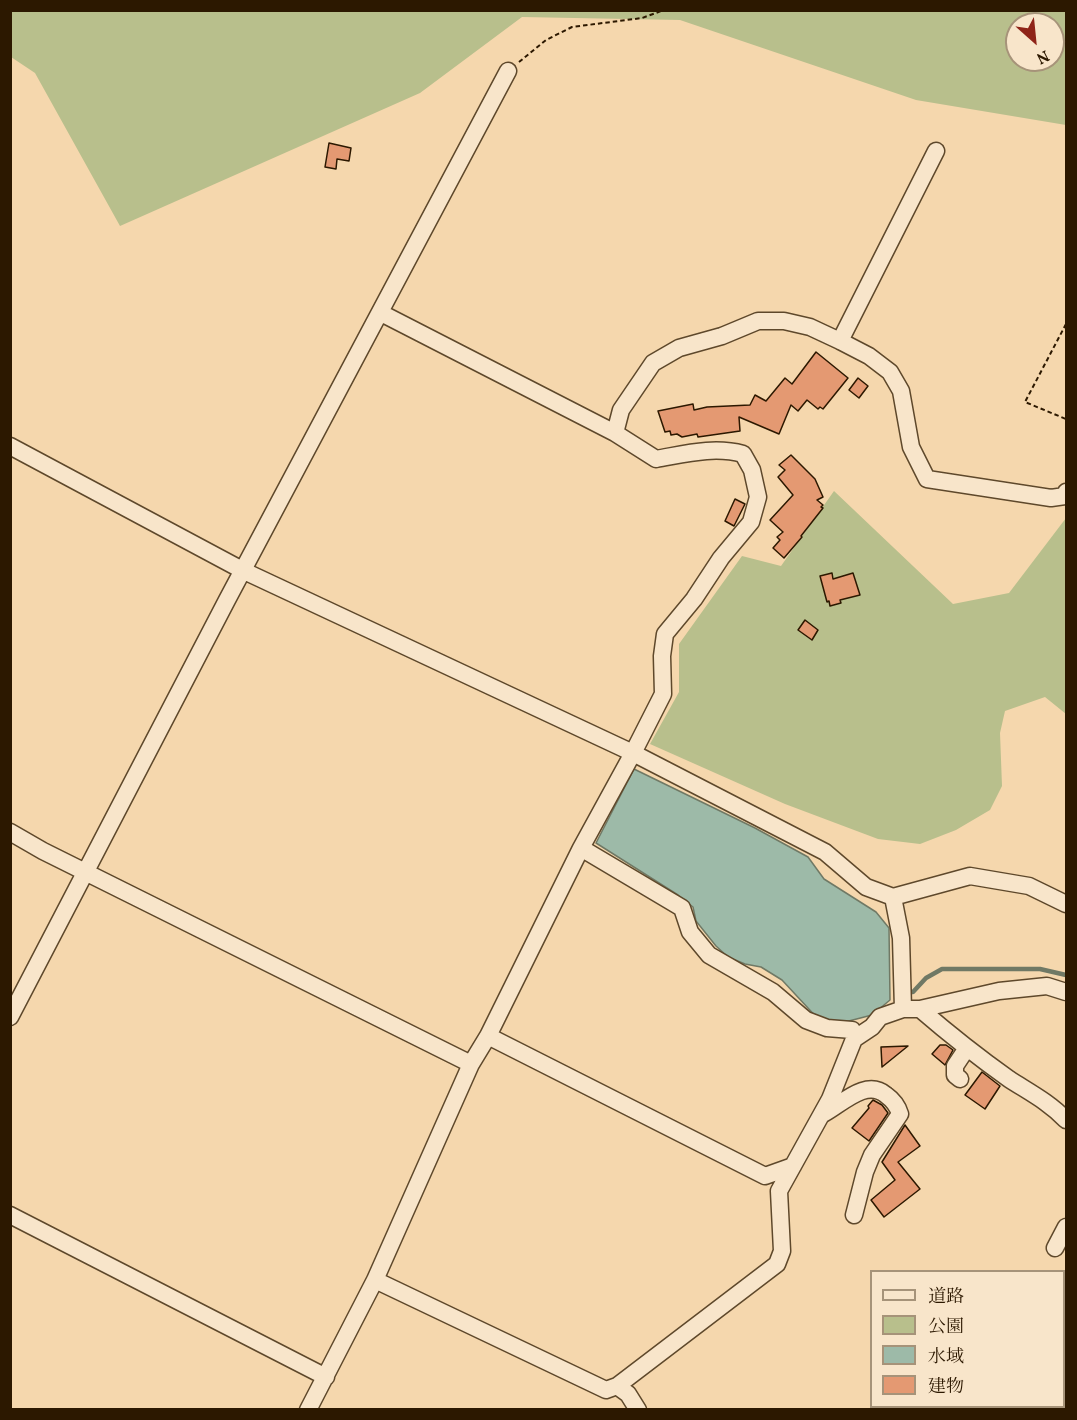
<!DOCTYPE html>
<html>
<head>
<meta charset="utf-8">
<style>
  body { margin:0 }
  #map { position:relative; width:1077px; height:1420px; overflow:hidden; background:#f5d7ad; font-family:Vollkorn,"Noto Serif JP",serif }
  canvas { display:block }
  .frame { position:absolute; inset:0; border:12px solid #2c1800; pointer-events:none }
  .legend { position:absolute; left:870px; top:1270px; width:195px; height:138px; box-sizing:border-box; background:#f8e5ca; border:2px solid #a69379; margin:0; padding:8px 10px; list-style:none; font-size:18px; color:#2c1800 }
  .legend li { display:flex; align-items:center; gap:12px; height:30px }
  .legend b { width:30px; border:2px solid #a69379 }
  .north { position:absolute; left:1005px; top:12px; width:60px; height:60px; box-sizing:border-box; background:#f8e5ca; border:2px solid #a69379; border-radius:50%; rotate:153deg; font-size:16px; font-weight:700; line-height:24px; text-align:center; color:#2c1800 }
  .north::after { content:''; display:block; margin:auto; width:21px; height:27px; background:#8f2418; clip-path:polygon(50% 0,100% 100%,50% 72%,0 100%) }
</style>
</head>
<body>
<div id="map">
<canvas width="1077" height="1420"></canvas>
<div class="frame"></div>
<ul class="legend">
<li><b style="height:8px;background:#f8e5ca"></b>道路</li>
<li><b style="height:16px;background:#b8bf8c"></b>公園</li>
<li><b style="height:16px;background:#9dbaa8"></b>水域</li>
<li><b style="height:16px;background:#e49972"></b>建物</li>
</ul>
<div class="north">N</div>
</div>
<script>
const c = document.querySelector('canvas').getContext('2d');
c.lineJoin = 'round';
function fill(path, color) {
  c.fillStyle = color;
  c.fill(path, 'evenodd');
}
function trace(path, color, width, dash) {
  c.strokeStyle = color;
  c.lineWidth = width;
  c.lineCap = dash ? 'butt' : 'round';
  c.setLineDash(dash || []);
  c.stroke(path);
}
const green = new Path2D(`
  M 10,11 L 1066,11 L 1066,125 L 916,100 L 680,20 L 522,17 L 420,93 L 120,226 L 35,73 L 11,57 ZM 1017,24 L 1053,24 L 1053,60 L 1017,60 Z
  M 834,491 L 953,604 L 1009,593 L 1066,518 L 1066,714 L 1045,697 L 1005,711 L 1000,733 L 1002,786 L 990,810 L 956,830 L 920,844 L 878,839 L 785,804 L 650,744 L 679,692 L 679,644 L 742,556 L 781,566 Z`);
const water = new Path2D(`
  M 634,769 L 755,828 L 808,857 L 824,879 L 876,912 L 889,928 L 890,1000 L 872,1015 L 845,1022 L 820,1021 L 782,980 L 761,967 L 745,964 L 728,957 L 716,946 L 696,921 L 693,907 L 678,895 L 596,843 Z`);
const stream = new Path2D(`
  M 906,992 L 913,992 L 926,978 L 942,969 L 1040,969 L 1066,975`);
const building = new Path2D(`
  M 329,143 L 351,148 L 349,161 L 337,159 L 336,169 L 325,167 Z
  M 816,352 L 848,378 L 823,409 L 820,407 L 818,409 L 807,400 L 798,411 L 791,405 L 779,434 L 739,417 L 740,431 L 698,437 L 697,434 L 682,437 L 677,434 L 671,435 L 670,431 L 665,432 L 658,411 L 693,404 L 694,410 L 707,407 L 750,405 L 755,395 L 766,401 L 785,378 L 792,384 Z
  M 858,378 L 868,386 L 859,398 L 849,390 Z
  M 791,455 L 815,479 L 823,497 L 817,500 L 823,505 L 821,507 L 823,508 L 801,536 L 802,537 L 784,558 L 773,548 L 780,540 L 777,537 L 783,532 L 770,520 L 793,495 L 778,477 L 785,470 L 779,465 Z
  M 735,499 L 745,504 L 734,526 L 725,521 Z
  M 832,573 L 833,579 L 853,573 L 860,595 L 840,600 L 841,603 L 830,606 L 829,601 L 827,602 L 820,576 Z
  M 805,620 L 818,630 L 812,640 L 798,630 Z
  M 940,1045 L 946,1045 L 953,1050 L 945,1065 L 932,1054 Z
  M 908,1046 L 882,1067 L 881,1047 Z
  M 982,1072 L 1000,1086 L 985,1109 L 965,1095 Z
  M 873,1100 L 882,1105 L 888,1113 L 869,1141 L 852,1128 L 869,1108 L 868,1106 Z
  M 905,1125 L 920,1146 L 898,1162 L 920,1189 L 884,1217 L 871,1200 L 895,1180 L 882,1162 Z`);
const path = new Path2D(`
  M 519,62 L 546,40 L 572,27 L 642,18 L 664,10
  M 1066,324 L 1025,402 L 1066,419`);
const minor = new Path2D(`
  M 840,341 L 936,151
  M 615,433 L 621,410 L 653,363 L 679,348 L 722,336 L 758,321 L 784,321 L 810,327 L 840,341 L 869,356 L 890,372 L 901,391 L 911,447 L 927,479 L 1051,498 L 1065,496 L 1066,492
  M 10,446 L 244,571 L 633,753 L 825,852 L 866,887 L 893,897 L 970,876 L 1029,886 L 1066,904
  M 10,832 L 43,851 L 471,1064
  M 581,848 L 682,908 L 690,932 L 709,955 L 773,992 L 806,1020 L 827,1028 L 852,1030 L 854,1039 L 830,1099 L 779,1191 L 782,1251 L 777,1264 L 617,1386 L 628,1394 L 638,1410
  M 893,897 L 901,938 L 903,1009
  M 920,1009 C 949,1034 978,1057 1009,1079 C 1029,1092 1049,1102 1066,1120
  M 10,1017 L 227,600 L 508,71
  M 488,1036 L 765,1176 L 793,1166
  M 854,1039 L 872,1027 L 880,1017 L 903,1009 L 920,1009 L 999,991 L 1047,986 L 1066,992
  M 960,1079 L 955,1075 L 955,1066 L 967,1048
  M 823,1114 C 842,1104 866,1078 886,1095 C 893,1100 898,1107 900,1114 L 872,1155 L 865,1172 L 854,1215
  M 10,1215 L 326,1377
  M 1055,1248 L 1066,1227
  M 375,1280 L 606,1390 L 617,1386
  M 308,1410 L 375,1280 L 471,1064 L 488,1036 L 581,848 L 633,753 L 663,694 L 662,656 L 665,634 L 694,599 L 721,558 L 751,522 L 758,497 L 752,470 L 743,454 C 714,446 685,454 656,459 L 615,433 L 381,313`);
fill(green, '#b8bf8c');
fill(water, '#9dbaa8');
trace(water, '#707965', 1.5);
trace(stream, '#707965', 4.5);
fill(building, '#e49972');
trace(building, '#2c1800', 1.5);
trace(minor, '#5e482b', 19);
trace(path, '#2c1800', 2, [4.5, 3]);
trace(minor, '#f8e5ca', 16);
</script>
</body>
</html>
